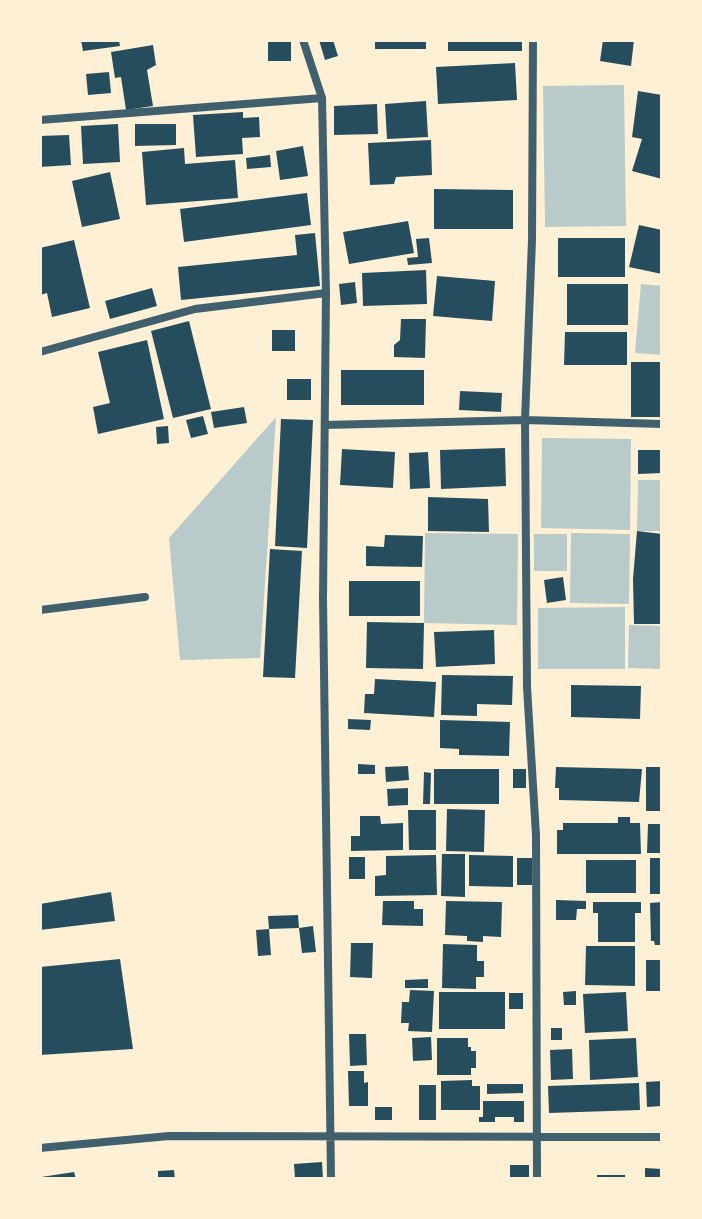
<!DOCTYPE html>
<html>
<head>
<meta charset="utf-8">
<style>
  body { margin:0 }
  #map { position:relative; width:702px; height:1219px; overflow:hidden; background:#fdf0d5; font-family:"Archivo Narrow",sans-serif }
  canvas { display:block }
  .frame { position:absolute; inset:0; border:42px solid #fdf0d5; pointer-events:none }
</style>
</head>
<body>
<div id="map">
<canvas width="702" height="1219"></canvas>
<div class="frame"></div>
</div>
<script>
const c = document.querySelector('canvas').getContext('2d');
c.lineJoin = 'round';
function fill(path, color) {
  c.fillStyle = color;
  c.fill(path, 'evenodd');
}
function trace(path, color, width, dash) {
  c.strokeStyle = color;
  c.lineWidth = width;
  c.lineCap = dash ? 'butt' : 'round';
  c.setLineDash(dash || []);
  c.stroke(path);
}
const green = new Path2D(`
  M 624,85 L 626,226 L 545,227 L 543,86 Z
  M 641,284 L 662,286 L 662,355 L 635,353 Z
  M 276,417 L 260,658 L 180,660 L 169,538 Z
  M 542,438 L 631,439 L 630,530 L 541,528 Z
  M 638,480 L 662,480 L 662,531 L 637,531 Z
  M 425,533 L 518,534 L 517,625 L 424,623 Z
  M 571,533 L 630,534 L 629,604 L 570,603 Z
  M 534,534 L 567,534 L 567,571 L 534,571 Z
  M 625,607 L 625,669 L 538,669 L 538,608 Z
  M 629,625 L 662,626 L 662,669 L 628,668 Z`);
const building = new Path2D(`
  M 81,40 L 119,40 L 120,46 L 83,51 Z
  M 268,40 L 291,40 L 291,61 L 268,61 Z
  M 319,40 L 333,40 L 338,56 L 325,60 Z
  M 375,40 L 426,40 L 426,49 L 375,49 Z
  M 448,40 L 522,40 L 522,51 L 448,51 Z
  M 603,40 L 634,40 L 631,66 L 600,61 Z
  M 153,45 L 156,65 L 147,70 L 153,106 L 126,110 L 121,77 L 115,78 L 111,52 Z
  M 515,63 L 517,100 L 438,104 L 436,67 Z
  M 109,72 L 111,93 L 88,95 L 86,74 Z
  M 638,91 L 662,95 L 662,179 L 632,171 L 642,139 L 632,137 Z
  M 426,101 L 428,137 L 387,139 L 385,104 Z
  M 377,104 L 378,134 L 334,135 L 334,106 Z
  M 243,112 L 243,118 L 259,117 L 260,137 L 242,138 L 243,154 L 196,157 L 193,115 Z
  M 118,124 L 120,162 L 83,164 L 81,126 Z
  M 135,124 L 176,124 L 176,145 L 135,146 Z
  M 69,135 L 71,165 L 40,167 L 40,136 Z
  M 431,140 L 432,175 L 396,177 L 394,184 L 370,185 L 368,143 Z
  M 303,146 L 308,176 L 280,180 L 276,151 Z
  M 184,148 L 185,164 L 235,160 L 238,198 L 146,205 L 142,152 Z
  M 270,155 L 271,167 L 247,169 L 246,158 Z
  M 110,172 L 120,219 L 82,227 L 72,181 Z
  M 434,189 L 513,190 L 513,229 L 434,229 Z
  M 307,193 L 311,225 L 184,242 L 180,209 Z
  M 408,221 L 414,253 L 349,264 L 343,232 Z
  M 639,225 L 662,230 L 662,274 L 629,267 Z
  M 315,233 L 320,286 L 181,300 L 178,267 L 297,255 L 295,235 Z
  M 429,238 L 432,263 L 408,265 L 407,258 L 418,257 L 416,239 Z
  M 558,238 L 625,238 L 625,277 L 558,277 Z
  M 74,240 L 90,308 L 52,317 L 47,293 L 40,295 L 40,248 Z
  M 426,270 L 427,304 L 363,306 L 362,273 Z
  M 437,276 L 495,281 L 492,321 L 433,316 Z
  M 355,282 L 357,303 L 341,305 L 339,284 Z
  M 567,284 L 628,284 L 628,325 L 567,325 Z
  M 152,288 L 157,306 L 110,319 L 105,301 Z
  M 401,319 L 426,319 L 425,358 L 394,357 L 394,345 L 400,340 Z
  M 189,321 L 211,409 L 173,418 L 151,331 Z
  M 272,330 L 295,330 L 295,351 L 272,351 Z
  M 565,332 L 627,332 L 627,365 L 564,365 Z
  M 147,340 L 164,419 L 98,434 L 93,407 L 110,403 L 98,352 Z
  M 631,362 L 662,362 L 662,417 L 631,417 Z
  M 341,370 L 424,370 L 424,405 L 341,405 Z
  M 287,379 L 311,379 L 311,400 L 287,400 Z
  M 460,391 L 502,393 L 501,412 L 459,410 Z
  M 244,407 L 247,423 L 214,428 L 211,412 Z
  M 203,416 L 208,434 L 191,438 L 186,420 Z
  M 281,419 L 313,420 L 307,548 L 275,546 Z
  M 168,426 L 169,443 L 157,444 L 156,427 Z
  M 505,448 L 506,486 L 441,489 L 440,450 Z
  M 342,449 L 395,452 L 393,488 L 340,485 Z
  M 638,450 L 662,450 L 662,473 L 638,474 Z
  M 428,452 L 430,488 L 410,489 L 409,453 Z
  M 428,497 L 488,499 L 489,532 L 428,531 Z
  M 637,531 L 662,534 L 662,624 L 634,624 L 633,579 Z
  M 385,535 L 423,536 L 422,567 L 366,566 L 366,546 L 384,547 Z
  M 270,549 L 302,551 L 295,678 L 263,677 Z
  M 563,577 L 566,600 L 547,603 L 544,580 Z
  M 349,581 L 420,581 L 420,616 L 349,616 Z
  M 367,622 L 424,623 L 423,669 L 366,668 Z
  M 494,630 L 495,664 L 436,667 L 434,632 Z
  M 442,675 L 513,676 L 512,705 L 477,704 L 477,716 L 441,715 Z
  M 375,679 L 436,682 L 434,717 L 364,713 L 365,694 L 374,694 Z
  M 571,685 L 641,686 L 640,719 L 571,717 Z
  M 348,719 L 371,720 L 370,730 L 348,729 Z
  M 440,720 L 510,722 L 509,756 L 459,755 L 459,749 L 440,748 Z
  M 358,764 L 375,765 L 375,774 L 358,774 Z
  M 408,766 L 409,780 L 386,782 L 385,767 Z
  M 556,767 L 642,769 L 639,802 L 559,800 L 559,788 L 555,788 Z
  M 646,767 L 662,767 L 662,811 L 646,811 Z
  M 434,769 L 499,769 L 499,804 L 434,804 Z
  M 513,769 L 526,769 L 526,788 L 513,788 Z
  M 424,772 L 431,773 L 430,804 L 423,804 Z
  M 408,788 L 408,805 L 388,806 L 387,789 Z
  M 447,809 L 485,810 L 484,852 L 446,851 Z
  M 408,810 L 436,810 L 436,850 L 409,850 Z
  M 360,816 L 380,816 L 381,824 L 403,823 L 403,850 L 351,851 L 351,836 L 360,836 Z
  M 618,817 L 630,817 L 630,823 L 640,823 L 641,854 L 557,854 L 557,830 L 563,830 L 563,823 L 618,823 Z
  M 648,824 L 662,824 L 662,853 L 647,853 Z
  M 442,854 L 465,854 L 465,897 L 441,896 Z
  M 436,855 L 437,895 L 375,896 L 375,876 L 386,875 L 386,856 Z
  M 469,855 L 513,856 L 513,887 L 469,886 Z
  M 349,857 L 365,857 L 365,879 L 349,879 Z
  M 517,858 L 532,858 L 532,885 L 517,885 Z
  M 650,858 L 662,858 L 662,894 L 650,894 Z
  M 586,860 L 636,860 L 636,893 L 586,893 Z
  M 111,892 L 115,921 L 40,930 L 40,904 Z
  M 556,900 L 586,901 L 586,909 L 577,909 L 576,920 L 556,920 Z
  M 383,901 L 414,901 L 414,909 L 423,909 L 423,926 L 382,925 Z
  M 446,901 L 502,902 L 501,937 L 483,936 L 483,942 L 467,941 L 467,936 L 445,935 Z
  M 593,902 L 641,902 L 641,913 L 635,913 L 635,942 L 598,942 L 598,913 L 593,913 Z
  M 662,902 L 662,945 L 655,945 L 654,941 L 651,941 L 650,903 Z
  M 298,915 L 299,928 L 269,929 L 268,916 Z
  M 313,926 L 316,952 L 302,953 L 299,928 Z
  M 269,929 L 271,955 L 258,956 L 256,930 Z
  M 351,943 L 373,943 L 372,978 L 350,977 Z
  M 443,944 L 477,945 L 477,961 L 484,961 L 484,977 L 476,977 L 476,989 L 442,988 Z
  M 586,946 L 635,946 L 635,986 L 585,985 Z
  M 120,959 L 133,1049 L 40,1055 L 40,967 Z
  M 646,960 L 662,960 L 662,991 L 646,991 Z
  M 428,979 L 428,988 L 405,988 L 405,980 Z
  M 410,990 L 434,991 L 432,1032 L 408,1031 L 409,1023 L 401,1023 L 402,1002 L 409,1002 Z
  M 576,991 L 576,1005 L 564,1005 L 563,992 Z
  M 439,992 L 505,992 L 505,1029 L 439,1029 Z
  M 626,992 L 628,1031 L 585,1033 L 583,994 Z
  M 509,993 L 523,993 L 523,1009 L 509,1009 Z
  M 551,1028 L 562,1028 L 562,1040 L 551,1040 Z
  M 349,1034 L 366,1034 L 367,1065 L 350,1066 Z
  M 431,1037 L 432,1060 L 413,1061 L 412,1038 Z
  M 437,1038 L 468,1038 L 468,1047 L 471,1047 L 471,1051 L 476,1051 L 476,1068 L 471,1068 L 471,1075 L 437,1075 Z
  M 636,1038 L 638,1077 L 590,1080 L 589,1040 Z
  M 572,1049 L 573,1079 L 551,1080 L 550,1050 Z
  M 348,1071 L 364,1071 L 364,1083 L 368,1082 L 368,1106 L 349,1106 Z
  M 472,1080 L 472,1086 L 480,1086 L 480,1110 L 441,1110 L 441,1081 Z
  M 662,1081 L 662,1106 L 647,1107 L 646,1082 Z
  M 639,1083 L 640,1110 L 549,1113 L 548,1086 Z
  M 487,1084 L 523,1084 L 523,1093 L 487,1094 Z
  M 419,1085 L 436,1085 L 436,1120 L 419,1120 Z
  M 483,1101 L 524,1101 L 524,1122 L 514,1122 L 514,1117 L 495,1117 L 495,1122 L 479,1122 L 479,1117 L 483,1117 Z
  M 375,1107 L 392,1107 L 392,1120 L 375,1120 Z
  M 322,1162 L 323,1179 L 295,1179 L 294,1164 Z
  M 510,1165 L 529,1165 L 529,1179 L 510,1179 Z
  M 645,1168 L 662,1169 L 662,1179 L 645,1179 Z
  M 174,1170 L 175,1179 L 158,1179 L 158,1171 Z
  M 74,1172 L 76,1179 L 41,1179 L 41,1177 Z
  M 597,1175 L 625,1175 L 625,1179 L 597,1179 Z`);
const minor = new Path2D(`
  M 303,40 L 322,98 L 326,293 L 323,598 L 331,1179
  M 533,40 L 532,240 L 525,420 L 527,687 L 536,835 L 537,1179
  M 40,120 L 322,98
  M 40,352 L 195,309 L 326,293
  M 325,425 L 525,420 L 662,424
  M 40,610 L 145,597
  M 40,1148 L 169,1136 L 662,1137`);
fill(green, '#b9caca');
fill(building, '#264d5e');
trace(minor, '#3f606c', 8);
</script>
</body>
</html>
